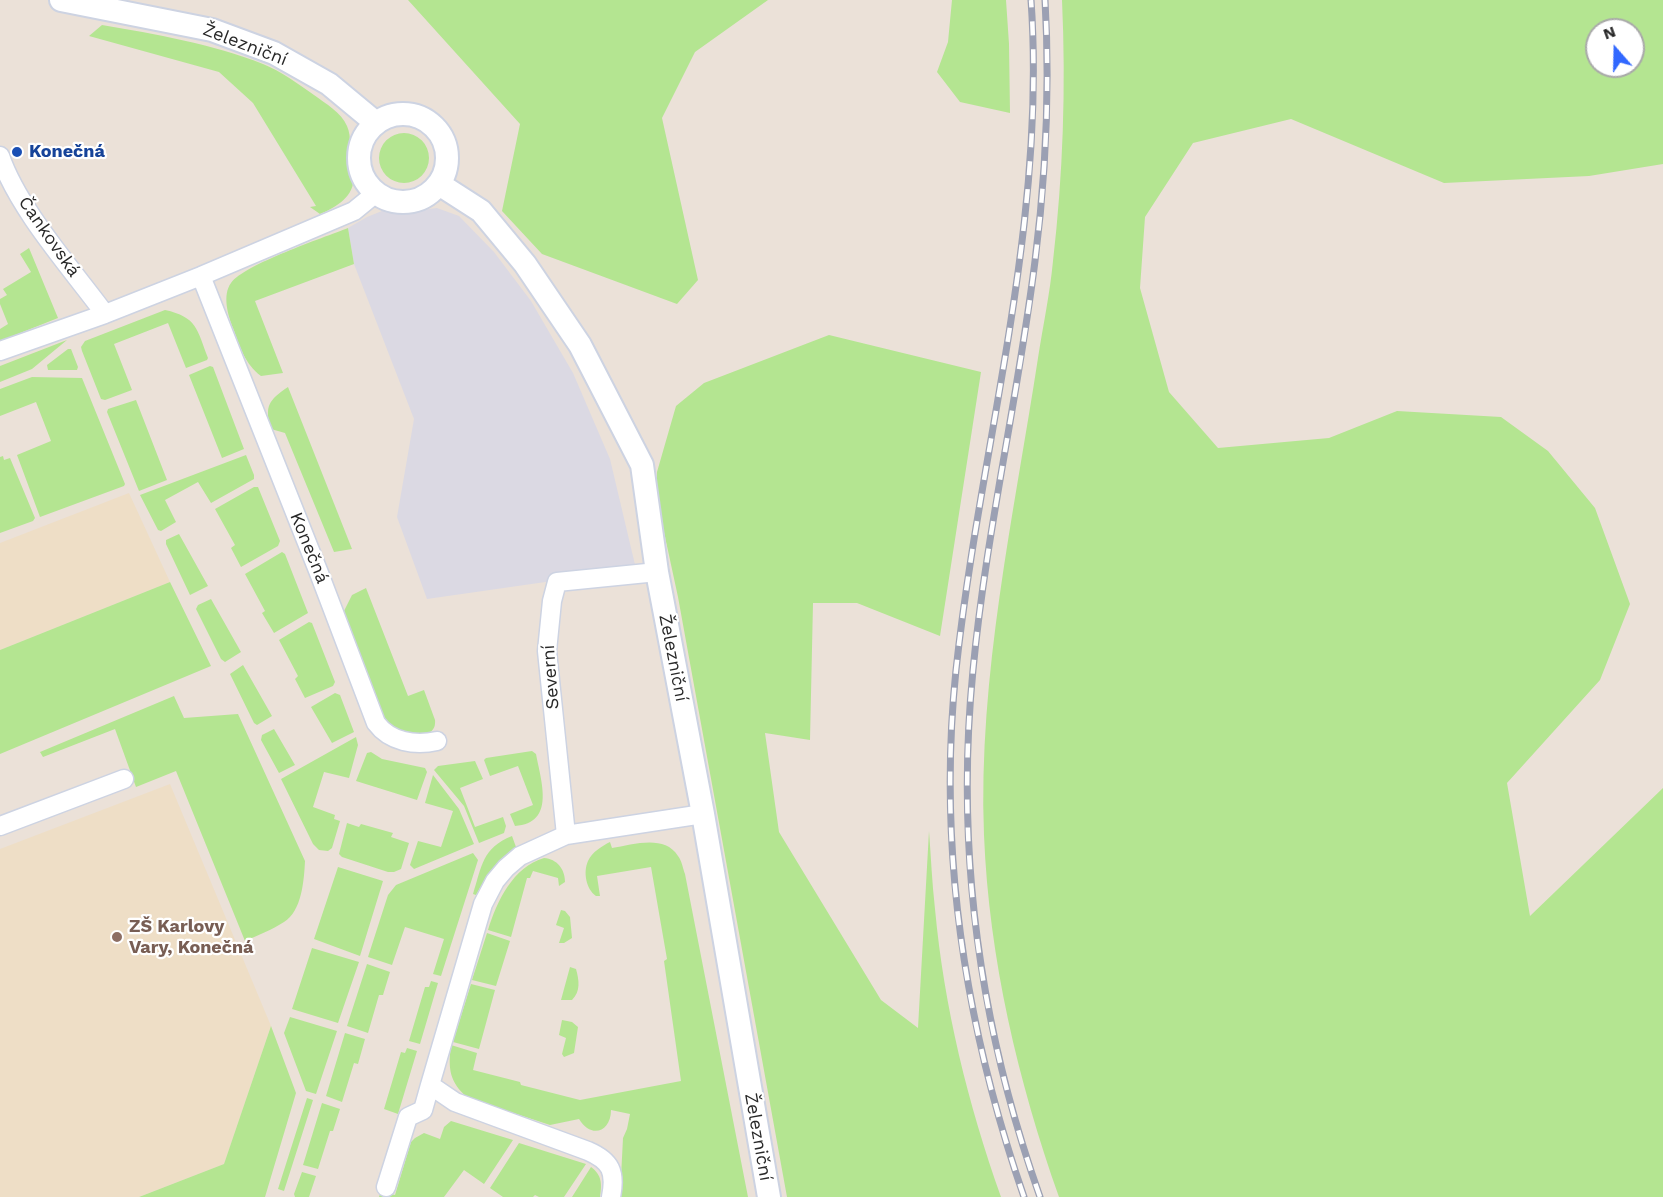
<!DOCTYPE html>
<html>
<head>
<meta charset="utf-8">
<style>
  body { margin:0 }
  #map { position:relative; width:1663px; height:1197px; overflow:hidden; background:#ebe1d8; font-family:"Work Sans",sans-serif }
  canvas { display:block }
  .north { position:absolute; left:1585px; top:18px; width:60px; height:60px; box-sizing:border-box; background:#fff; border:2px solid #a9a9a9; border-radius:50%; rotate:340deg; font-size:16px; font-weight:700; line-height:24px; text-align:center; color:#282828 }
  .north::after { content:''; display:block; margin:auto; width:21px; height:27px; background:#3168ff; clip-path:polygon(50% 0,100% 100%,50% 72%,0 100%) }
</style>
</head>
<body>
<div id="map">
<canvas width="1663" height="1197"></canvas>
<div class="north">N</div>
</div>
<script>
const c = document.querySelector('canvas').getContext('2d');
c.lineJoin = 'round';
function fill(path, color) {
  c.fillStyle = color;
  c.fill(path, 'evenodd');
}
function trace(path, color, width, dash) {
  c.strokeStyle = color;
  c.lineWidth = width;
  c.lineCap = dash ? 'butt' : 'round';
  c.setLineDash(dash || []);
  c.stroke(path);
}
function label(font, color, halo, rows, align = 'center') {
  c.font = font + ' "Work Sans",sans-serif';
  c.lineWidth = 4.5;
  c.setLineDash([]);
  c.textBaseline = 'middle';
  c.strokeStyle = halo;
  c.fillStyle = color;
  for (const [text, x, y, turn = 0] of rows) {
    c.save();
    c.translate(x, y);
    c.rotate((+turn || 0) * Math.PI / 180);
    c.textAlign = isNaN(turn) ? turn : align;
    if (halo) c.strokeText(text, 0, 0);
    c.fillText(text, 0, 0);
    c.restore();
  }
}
const industrial = new Path2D(`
  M 437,208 L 459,216 L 494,252 L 531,301 L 573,373 L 610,459 L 636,569 L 427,599 L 397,517 L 414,419 L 354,264 L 348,228 L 367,217 L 382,211 L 413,211 Z`);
const education = new Path2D(`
  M 129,493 L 170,582 L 0,650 L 0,543 Z
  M 170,784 L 271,1026 L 224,1164 L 139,1197 L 0,1197 L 0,849 Z`);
const green = new Path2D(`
  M 408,0 L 768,0 L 695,52 L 662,118 L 698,280 L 677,304 L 542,254 L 502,211 L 520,124 Z
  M 952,0 L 1006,0 L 1009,44 L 1010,113 L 960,102 L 937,72 L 948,42 Z
  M 1062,0 L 1663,0 L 1663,164 L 1589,176 L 1444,183 L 1291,119 L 1193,143 L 1145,217 L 1140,288 L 1169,392 L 1218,448 L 1329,438 L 1397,411 L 1501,417 L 1548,451 L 1595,508 L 1630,604 L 1600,680 L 1507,783 L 1530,916 L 1663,788 L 1663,1197 L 1059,1197 C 1018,1081 989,959 984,835 C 978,675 1014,515 1038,358 C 1043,326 1050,293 1053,261 C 1063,174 1066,88 1062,0 ZM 1597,30 L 1633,30 L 1633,66 L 1597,66 Z
  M 102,25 C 155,34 213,44 263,64 C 281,71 298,84 314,95 C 326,104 341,112 347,126 C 352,137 349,150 350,162 C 350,167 352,171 353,176 C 356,196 335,208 320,214 L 310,207 L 316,206 L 253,103 L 219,72 L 89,36 Z
  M379 158a25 25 0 1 1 50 0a25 25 0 1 1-50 0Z
  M 348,228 L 354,264 L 255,301 L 283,373 L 261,376 C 245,364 240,347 233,328 C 228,316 222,295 231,283 C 245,264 323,238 348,228 Z
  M 29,248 L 58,318 L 0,341 L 0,329 L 8,324 L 0,304 L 0,299 L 7,295 L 3,289 L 31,272 L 20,254 Z
  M 165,310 C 197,317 197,329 208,358 L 207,360 L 186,368 L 168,323 L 114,344 L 132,390 L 105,400 L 101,399 L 82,351 L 81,347 L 85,341 Z
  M 829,335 L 981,372 L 940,636 L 857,603 L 813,603 L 810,740 L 765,733 L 779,832 L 881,1000 L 918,1028 L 929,831 C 931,857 932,883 935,909 C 944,1007 968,1104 1001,1197 L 787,1197 L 678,597 L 656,495 L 657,472 L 676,406 L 704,383 Z
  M 67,340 L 32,369 L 0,382 L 0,366 Z
  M 68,349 L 71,349 L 78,367 L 77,370 L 48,370 L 47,365 Z
  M 210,366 L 213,367 L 244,449 L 222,458 L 189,375 Z
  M 32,377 L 82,378 L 125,484 L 124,486 L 40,517 L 17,455 L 51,441 L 36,402 L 0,416 L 0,389 Z
  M 288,387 L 352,549 L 334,552 L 285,433 L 271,429 C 264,406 269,400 288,387 Z
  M 136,400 L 167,480 L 139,491 L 107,412 L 108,409 Z
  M 246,455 L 254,475 L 254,479 L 211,503 L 198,482 L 165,500 L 176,522 L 161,531 L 158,530 L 140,495 Z
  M 3,456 L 4,460 L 10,458 L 35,518 L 33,521 L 0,533 L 0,457 Z
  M 254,487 L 258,487 L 280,541 L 278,546 L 241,567 L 231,548 L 235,545 L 215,509 Z
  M 179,534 L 208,586 L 190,595 L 166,544 L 166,540 Z
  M 282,552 L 285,554 L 308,613 L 274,633 L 262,613 L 265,611 L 245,574 Z
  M 170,582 L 211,666 L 0,754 L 0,650 Z
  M 366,588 L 408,696 L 424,690 L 435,720 C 437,740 410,736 398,731 C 393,729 389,725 386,723 L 342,615 L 352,595 Z
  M 211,599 L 241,652 L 225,662 L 221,659 L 196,609 L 198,605 Z
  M 309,622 L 312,623 L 335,682 L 333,686 L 305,698 L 295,679 L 298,676 L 279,640 Z
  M 243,665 L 272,716 L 257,725 L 254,723 L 230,674 Z
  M 335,693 L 340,695 L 354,732 L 332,743 L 311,707 Z
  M 174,696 L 184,718 L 238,714 L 305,861 C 304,880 302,911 284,922 C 272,930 258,935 245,941 L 176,771 L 136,787 L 115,729 L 43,757 L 40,752 Z
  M 274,729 L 295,765 L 279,773 L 261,740 L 262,735 Z
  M 356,737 L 358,745 L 349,778 L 324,772 L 313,807 L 335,815 L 334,819 L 340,821 L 332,848 L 328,851 L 319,850 L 313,844 L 281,779 Z
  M 532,751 L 536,754 C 541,781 556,823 515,826 L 510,814 L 533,805 L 518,766 L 490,776 L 484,760 L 486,758 Z
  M 371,752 L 382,759 L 425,768 L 427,772 L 417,800 L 356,781 L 367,753 Z
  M 475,761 L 483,779 L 460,788 L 475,827 L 503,817 L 506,826 L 504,833 L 479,843 L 464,806 L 434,770 L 438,766 Z
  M 433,775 L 459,809 L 474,844 L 414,869 L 410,865 L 418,841 L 441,847 L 453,811 L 425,803 Z
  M 347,823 L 359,827 L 361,824 L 393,833 L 391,837 L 409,843 L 401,869 L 394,872 L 388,872 L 342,857 L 339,854 Z
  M 512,836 L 516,847 C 498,862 487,875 476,895 L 473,894 C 482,866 482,848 512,836 Z
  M 610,842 L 612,848 C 633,845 664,834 678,856 C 682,861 683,869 685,874 L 748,1197 L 620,1197 L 623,1138 L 627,1129 L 630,1114 L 611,1110 C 611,1132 591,1139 579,1119 L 550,1125 L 468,1098 C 449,1082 448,1068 451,1045 L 477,1053 L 473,1070 L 520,1082 L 521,1085 L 580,1100 L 681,1081 L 664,961 L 667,959 L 651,867 L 597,876 L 600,896 L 596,896 C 586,889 583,872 588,861 C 592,852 602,846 610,842 Z
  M 473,853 L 478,860 L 441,976 L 433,974 L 444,939 L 405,927 L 392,965 L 368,957 L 388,895 L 396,885 Z
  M 544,858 C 557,859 565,869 565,882 L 559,886 L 558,878 L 533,871 L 530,878 L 527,878 L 511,937 L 488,930 C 497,901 513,867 544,858 Z
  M 338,867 L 383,881 L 360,956 L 314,939 Z
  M 561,910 L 565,911 L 570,917 L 572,938 L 564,943 L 559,943 L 564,928 L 556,925 Z
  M 487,933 L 510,941 L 496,986 L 472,980 Z
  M 312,948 L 359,962 L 338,1023 L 292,1009 Z
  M 367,964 L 390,972 L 383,995 L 379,995 L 368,1033 L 347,1026 Z
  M 570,967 L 576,969 C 579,980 581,991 572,1000 L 561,1000 Z
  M 431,981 L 438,983 L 420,1044 L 409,1041 L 425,987 L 429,987 Z
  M 471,984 L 495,990 L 479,1049 L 453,1042 Z
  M 290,1017 L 337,1031 L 316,1094 L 306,1091 L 284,1033 Z
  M 562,1020 L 572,1022 L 578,1027 L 574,1053 L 564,1057 L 562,1054 L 566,1038 L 559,1035 Z
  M 271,1026 L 296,1093 L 265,1197 L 139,1197 L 224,1164 Z
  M 345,1033 L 365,1039 L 358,1064 L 354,1063 L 342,1102 L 326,1096 Z
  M 407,1048 L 417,1051 L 398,1114 L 384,1109 L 401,1052 L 405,1053 Z
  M 307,1098 L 313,1100 L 284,1191 L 278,1189 Z
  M 322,1103 L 340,1109 L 333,1131 L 330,1131 L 318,1169 L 303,1165 Z
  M 451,1121 L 513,1140 L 484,1184 L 464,1170 L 444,1197 L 379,1197 L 381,1191 L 395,1195 L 411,1142 L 415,1138 L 424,1133 L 440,1139 L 444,1127 Z
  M 519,1143 L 586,1164 L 564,1197 L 539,1197 L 535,1195 L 533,1197 L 503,1197 L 490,1188 Z
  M 591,1167 C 602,1175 602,1184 600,1197 L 572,1197 Z
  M 302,1172 L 316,1176 L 309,1197 L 295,1197 L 294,1194 Z`);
const minor = new Path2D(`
  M 0,156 C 18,209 71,268 105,314
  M 201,276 L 319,573 L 376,723 C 390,742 415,746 437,741
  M 0,351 L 105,314 L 201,276 L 354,211 L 376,193
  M 0,826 L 124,779
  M 566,835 L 547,651 L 552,601 L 557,582 L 657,572
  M 386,1187 L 408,1117 L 423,1110 L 430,1085
  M 611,1197 C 616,1172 611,1161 588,1151 L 455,1102 L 430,1085 L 483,904 L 495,881 L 506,868 L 520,856 L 566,835 L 703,814`);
const tertiary = new Path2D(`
  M 61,0 L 212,30 L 274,53 L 329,84 L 376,123
  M359 158a44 44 0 1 1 88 0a44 44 0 1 1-88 0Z
  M 439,184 L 481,211 L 525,264 L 580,345 L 642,465 L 657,572 L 703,814 L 769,1197`);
const rail = new Path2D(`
  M 1024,1197 C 965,1026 937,851 956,670 C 980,446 1047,227 1031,0
  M 1040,1197 C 979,1025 955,852 973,670 C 986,533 1018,398 1035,261 C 1046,174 1050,87 1045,0`);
const markers = [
  [17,152,6,"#1a4fb4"],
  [117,937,6,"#8d6e63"]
];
const streetNames = [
  ["Železniční",245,45,21],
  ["Čankovská",49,237,55],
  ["Konečná",309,548,68],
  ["Železniční",673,658,79],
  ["Severní",551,677,-94],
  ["Železniční",758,1137,80]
];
const transitNames = [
  ["Konečná",29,152]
];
const educationNames = [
  ["ZŠ Karlovy",129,927],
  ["Vary, Konečná",129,948]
];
fill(industrial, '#dbd9e3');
fill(education, '#eedec6');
fill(green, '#b4e591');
trace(minor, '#cdd3e2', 21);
trace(tertiary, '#cdd3e2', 26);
trace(minor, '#fff', 18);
trace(tertiary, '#fff', 22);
trace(rail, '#9ba0b3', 7);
trace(rail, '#fff', 4.5, [14]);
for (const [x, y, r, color] of markers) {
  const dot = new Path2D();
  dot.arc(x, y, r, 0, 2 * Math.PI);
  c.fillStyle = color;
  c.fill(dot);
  trace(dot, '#fff', 2);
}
label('18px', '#282828', '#fff', streetNames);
label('bold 18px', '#164399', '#fff', transitNames, 'left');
label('bold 18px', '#785e54', '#fff', educationNames, 'left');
</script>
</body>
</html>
